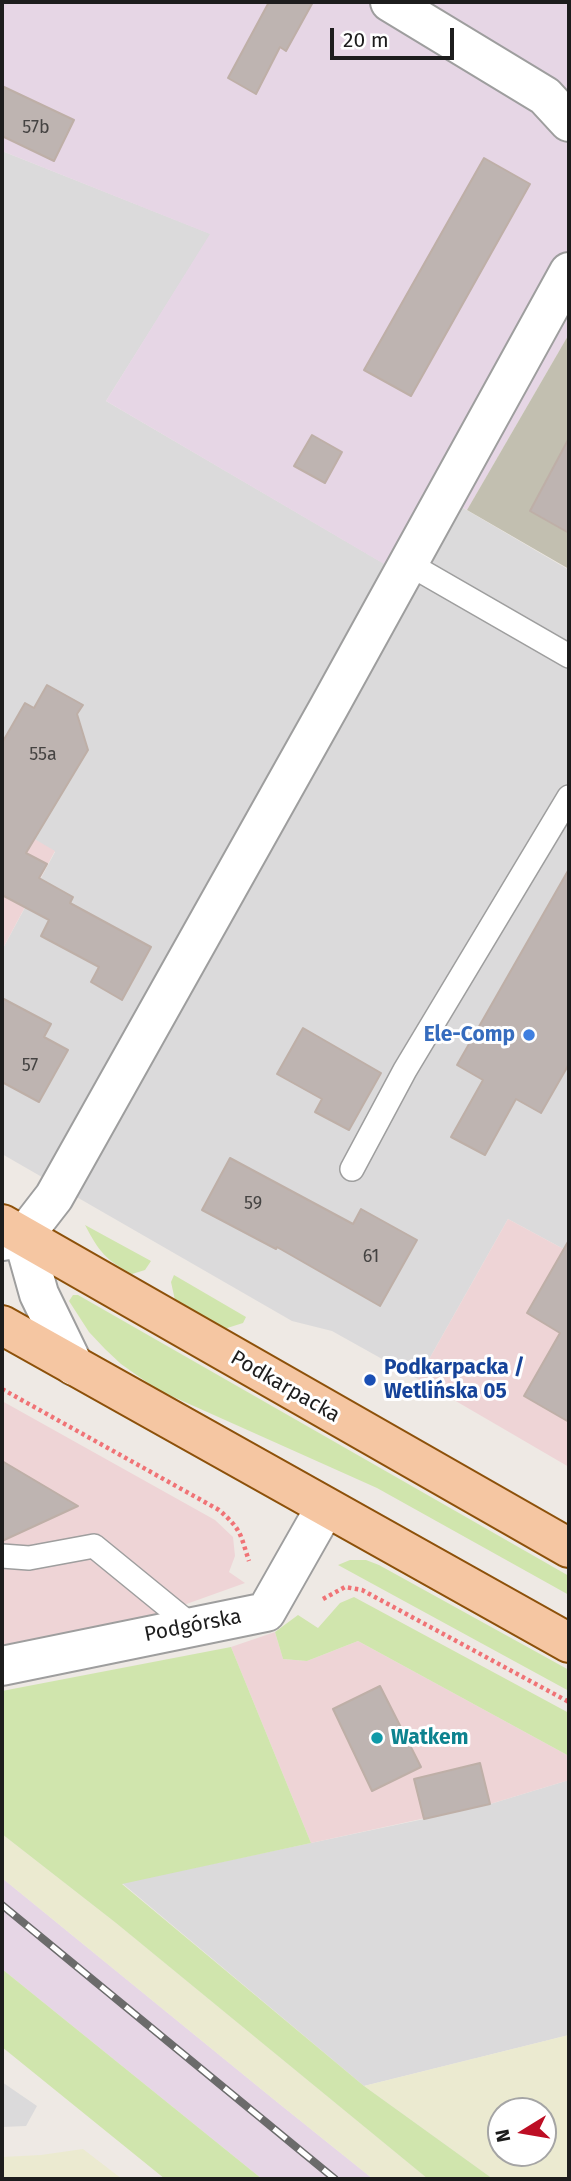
<!DOCTYPE html>
<html>
<head>
<meta charset="utf-8">
<style>
  body { margin:0 }
  #map { position:relative; width:571px; height:2181px; overflow:hidden; background:#eee9e4; font-family:"Fira Sans",sans-serif }
  canvas { display:block }
  .frame { position:absolute; inset:0; border:4px solid #1d1d1d; pointer-events:none }
  .north { position:absolute; left:487px; top:2097px; width:70px; height:70px; box-sizing:border-box; background:#fff; border:2px solid #a5a5a5; border-radius:50%; rotate:259deg; font-size:19px; font-weight:700; line-height:28px; text-align:center; color:#1d1d1d }
  .north::after { content:''; display:block; margin:auto; width:24px; height:32px; background:#bd0e24; clip-path:polygon(50% 0,100% 100%,50% 72%,0 100%) }
  .scale { position:absolute; left:330px; top:28px; width:124px; height:32px; box-sizing:border-box; border:4px solid #1d1d1d; border-top:0; padding-left:9px; font-size:21px; line-height:24px; white-space:nowrap; color:#1d1d1d; -webkit-text-stroke:5px #fff; paint-order:stroke }
</style>
</head>
<body>
<div id="map">
<canvas width="571" height="2181"></canvas>
<div class="frame"></div>
<div class="north">N</div>
<div class="scale">20 m</div>
</div>
<script>
const c = document.querySelector('canvas').getContext('2d');
c.lineJoin = 'round';
function fill(path, color) {
  c.fillStyle = color;
  c.fill(path, 'evenodd');
}
function trace(path, color, width, dash) {
  c.strokeStyle = color;
  c.lineWidth = width;
  c.lineCap = dash ? 'butt' : 'round';
  c.setLineDash(dash || []);
  c.stroke(path);
}
function label(font, color, halo, rows, align = 'center') {
  c.font = font + ' "Fira Sans",sans-serif';
  c.lineWidth = 6;
  c.setLineDash([]);
  c.textBaseline = 'middle';
  c.strokeStyle = halo;
  c.fillStyle = color;
  for (const [text, x, y, turn = 0] of rows) {
    c.save();
    c.translate(x, y);
    c.rotate((+turn || 0) * Math.PI / 180);
    c.textAlign = isNaN(turn) ? turn : align;
    if (halo) c.strokeText(text, 0, 0);
    c.fillText(text, 0, 0);
    c.restore();
  }
}
const residential = new Path2D(`
  M 2,151 L 211,234 L 106,401 L 383,563 L 429,488 L 569,570 L 569,1252 L 508,1219 L 418,1379 L 332,1331 L 292,1321 L 2,1154 L 2,950 L 55,852 L 2,820 Z
  M 569,1780 L 569,2035 L 364,2086 L 122,1883 L 424,1819 L 490,1804 Z
  M 2,2082 L 37,2106 L 26,2126 L 2,2127 Z`);
const commercial = new Path2D(`
  M 2,820 L 55,851 L 2,950 Z
  M 508,1219 L 569,1252 L 569,1467 L 418,1379 Z
  M 2,1401 L 215,1520 L 233,1537 L 235,1556 L 229,1572 L 245,1583 L 153,1616 L 2,1645 Z
  M 275,1632 L 283,1659 L 307,1661 L 358,1641 L 569,1756 L 569,1780 L 490,1804 L 311,1843 L 231,1647 Z`);
const industrial = new Path2D(`
  M 2,2 L 569,2 L 569,334 L 467,510 L 429,488 L 384,564 L 106,401 L 210,234 L 2,151 Z
  M 2,1878 L 277,2102 L 373,2179 L 262,2179 L 2,1969 Z`);
const construction = new Path2D(`
  M 569,334 L 569,569 L 467,510 Z`);
const farmland = new Path2D(`
  M 2,1834 L 116,1923 L 428,2179 L 373,2179 L 277,2102 L 2,1878 Z
  M 569,2035 L 569,2179 L 493,2179 L 364,2086 ZM 501,2111 L 543,2111 L 543,2153 L 501,2153 Z
  M 83,2149 L 122,2179 L 2,2179 L 2,2157 L 41,2155 Z`);
const grass = new Path2D(`
  M 85,1225 L 151,1261 L 145,1270 L 132,1274 C 106,1260 99,1252 85,1225 Z
  M 174,1275 L 246,1317 L 243,1323 L 224,1329 L 175,1300 L 171,1282 Z
  M 73,1295 L 78,1295 L 569,1576 L 569,1595 L 377,1488 L 158,1390 L 121,1364 L 105,1349 L 89,1332 L 69,1301 Z
  M 350,1560 L 366,1560 L 379,1565 L 569,1670 L 569,1691 L 338,1565 Z
  M 354,1597 L 569,1713 L 569,1756 L 358,1641 L 307,1661 L 283,1659 L 275,1632 L 298,1615 L 318,1628 L 340,1603 Z
  M 231,1647 L 311,1843 L 122,1884 L 364,2086 L 493,2179 L 428,2179 L 116,1923 L 2,1834 L 2,1691 Z
  M 2,1969 L 262,2179 L 165,2179 L 2,2047 Z`);
const building = new Path2D(`
  M 269,2 L 313,2 L 286,51 L 280,47 L 256,94 L 228,78 Z
  M 2,86 L 74,120 L 54,161 L 2,136 Z
  M 484,158 L 530,184 L 411,396 L 364,370 Z
  M 312,435 L 342,452 L 325,483 L 294,466 Z
  M 569,438 L 569,533 L 530,511 Z
  M 47,685 L 83,705 L 77,714 L 88,750 L 26,853 L 47,864 L 39,878 L 73,897 L 70,903 L 151,947 L 122,1000 L 91,982 L 99,967 L 41,936 L 49,920 L 2,895 L 2,743 L 25,703 L 34,708 Z
  M 569,869 L 569,1064 L 541,1113 L 516,1099 L 485,1155 L 451,1137 L 483,1080 L 457,1065 Z
  M 2,998 L 51,1024 L 44,1037 L 68,1050 L 39,1102 L 2,1082 Z
  M 303,1028 L 381,1073 L 349,1130 L 315,1112 L 322,1099 L 277,1074 Z
  M 230,1158 L 353,1224 L 361,1209 L 417,1240 L 380,1306 L 277,1247 L 276,1249 L 202,1210 Z
  M 569,1240 L 569,1422 L 524,1396 L 560,1333 L 527,1313 Z
  M 2,1461 L 78,1506 L 2,1541 Z
  M 380,1686 L 421,1767 L 372,1791 L 333,1709 Z
  M 480,1763 L 490,1804 L 424,1819 L 414,1779 Z`);
const path = new Path2D(`
  M 2,1389 L 219,1510 C 242,1530 240,1534 249,1561
  M 323,1599 L 345,1587 L 362,1590 L 569,1702`);
const service = new Path2D(`
  M 409,564 L 569,656
  M 352,1169 L 405,1070 L 569,797
  M 2,1556 L 29,1558 L 94,1546 L 192,1626`);
const minor = new Path2D(`
  M 390,2 L 545,96 L 569,122
  M 23,1237 L 39,1294 L 74,1366
  M 2,1241 L 23,1237 L 54,1197 L 329,707 L 569,272
  M 2,1666 L 266,1612 L 325,1508`);
const primary = new Path2D(`
  M 2,1224 L 569,1548
  M 2,1325 L 569,1643`);
const rail = new Path2D(`
  M 2,1905 L 335,2179`);
const markers = [
  [529,1035,7,"#3f7fe0"],
  [370,1380,7,"#1a4fb4"],
  [377,1738,7,"#0f9aa8"]
];
const numberNames = [
  ["57b",36,128],
  ["55a",43,755],
  ["57",30,1066],
  ["59",253,1204],
  ["61",371,1257]
];
const shopNames = [
  ["Ele-Comp",515,1035]
];
const transitNames = [
  ["Podkarpacka /",384,1368],
  ["Wetlińska 05",384,1392]
];
const streetNames = [
  ["Podkarpacka",285,1387,30],
  ["Podgórska",193,1626,-11]
];
const cultureNames = [
  ["Watkem",391,1738]
];
fill(residential, '#dbdadb');
fill(commercial, '#eed4d6');
fill(industrial, '#e6d6e5');
fill(construction, '#c2bfb0');
fill(farmland, '#ebead0');
fill(grass, '#d0e5ad');
fill(building, '#beb4b1');
trace(building, '#beafa7', 2);
trace(service, '#9e9e9e', 26);
trace(minor, '#9e9e9e', 42);
trace(primary, '#8d510a', 42);
trace(path, '#f07376', 4.5, [3.5, 3.5]);
trace(service, '#fff', 23);
trace(minor, '#fff', 38);
trace(primary, '#f5c6a2', 38);
trace(rail, '#6b6b6b', 8);
trace(rail, '#fff', 5, [16]);
for (const [x, y, r, color] of markers) {
  const dot = new Path2D();
  dot.arc(x, y, r, 0, 2 * Math.PI);
  c.fillStyle = color;
  c.fill(dot);
  trace(dot, '#fff', 2.5);
}
label('18px', '#454342', null, numberNames);
label('bold 21px', '#366cbe', '#fff', shopNames, 'right');
label('bold 21px', '#164399', '#fff', transitNames, 'left');
label('21px', '#1d1d1d', '#fff', streetNames);
label('bold 21px', '#0d838f', '#fff', cultureNames, 'left');
</script>
</body>
</html>
